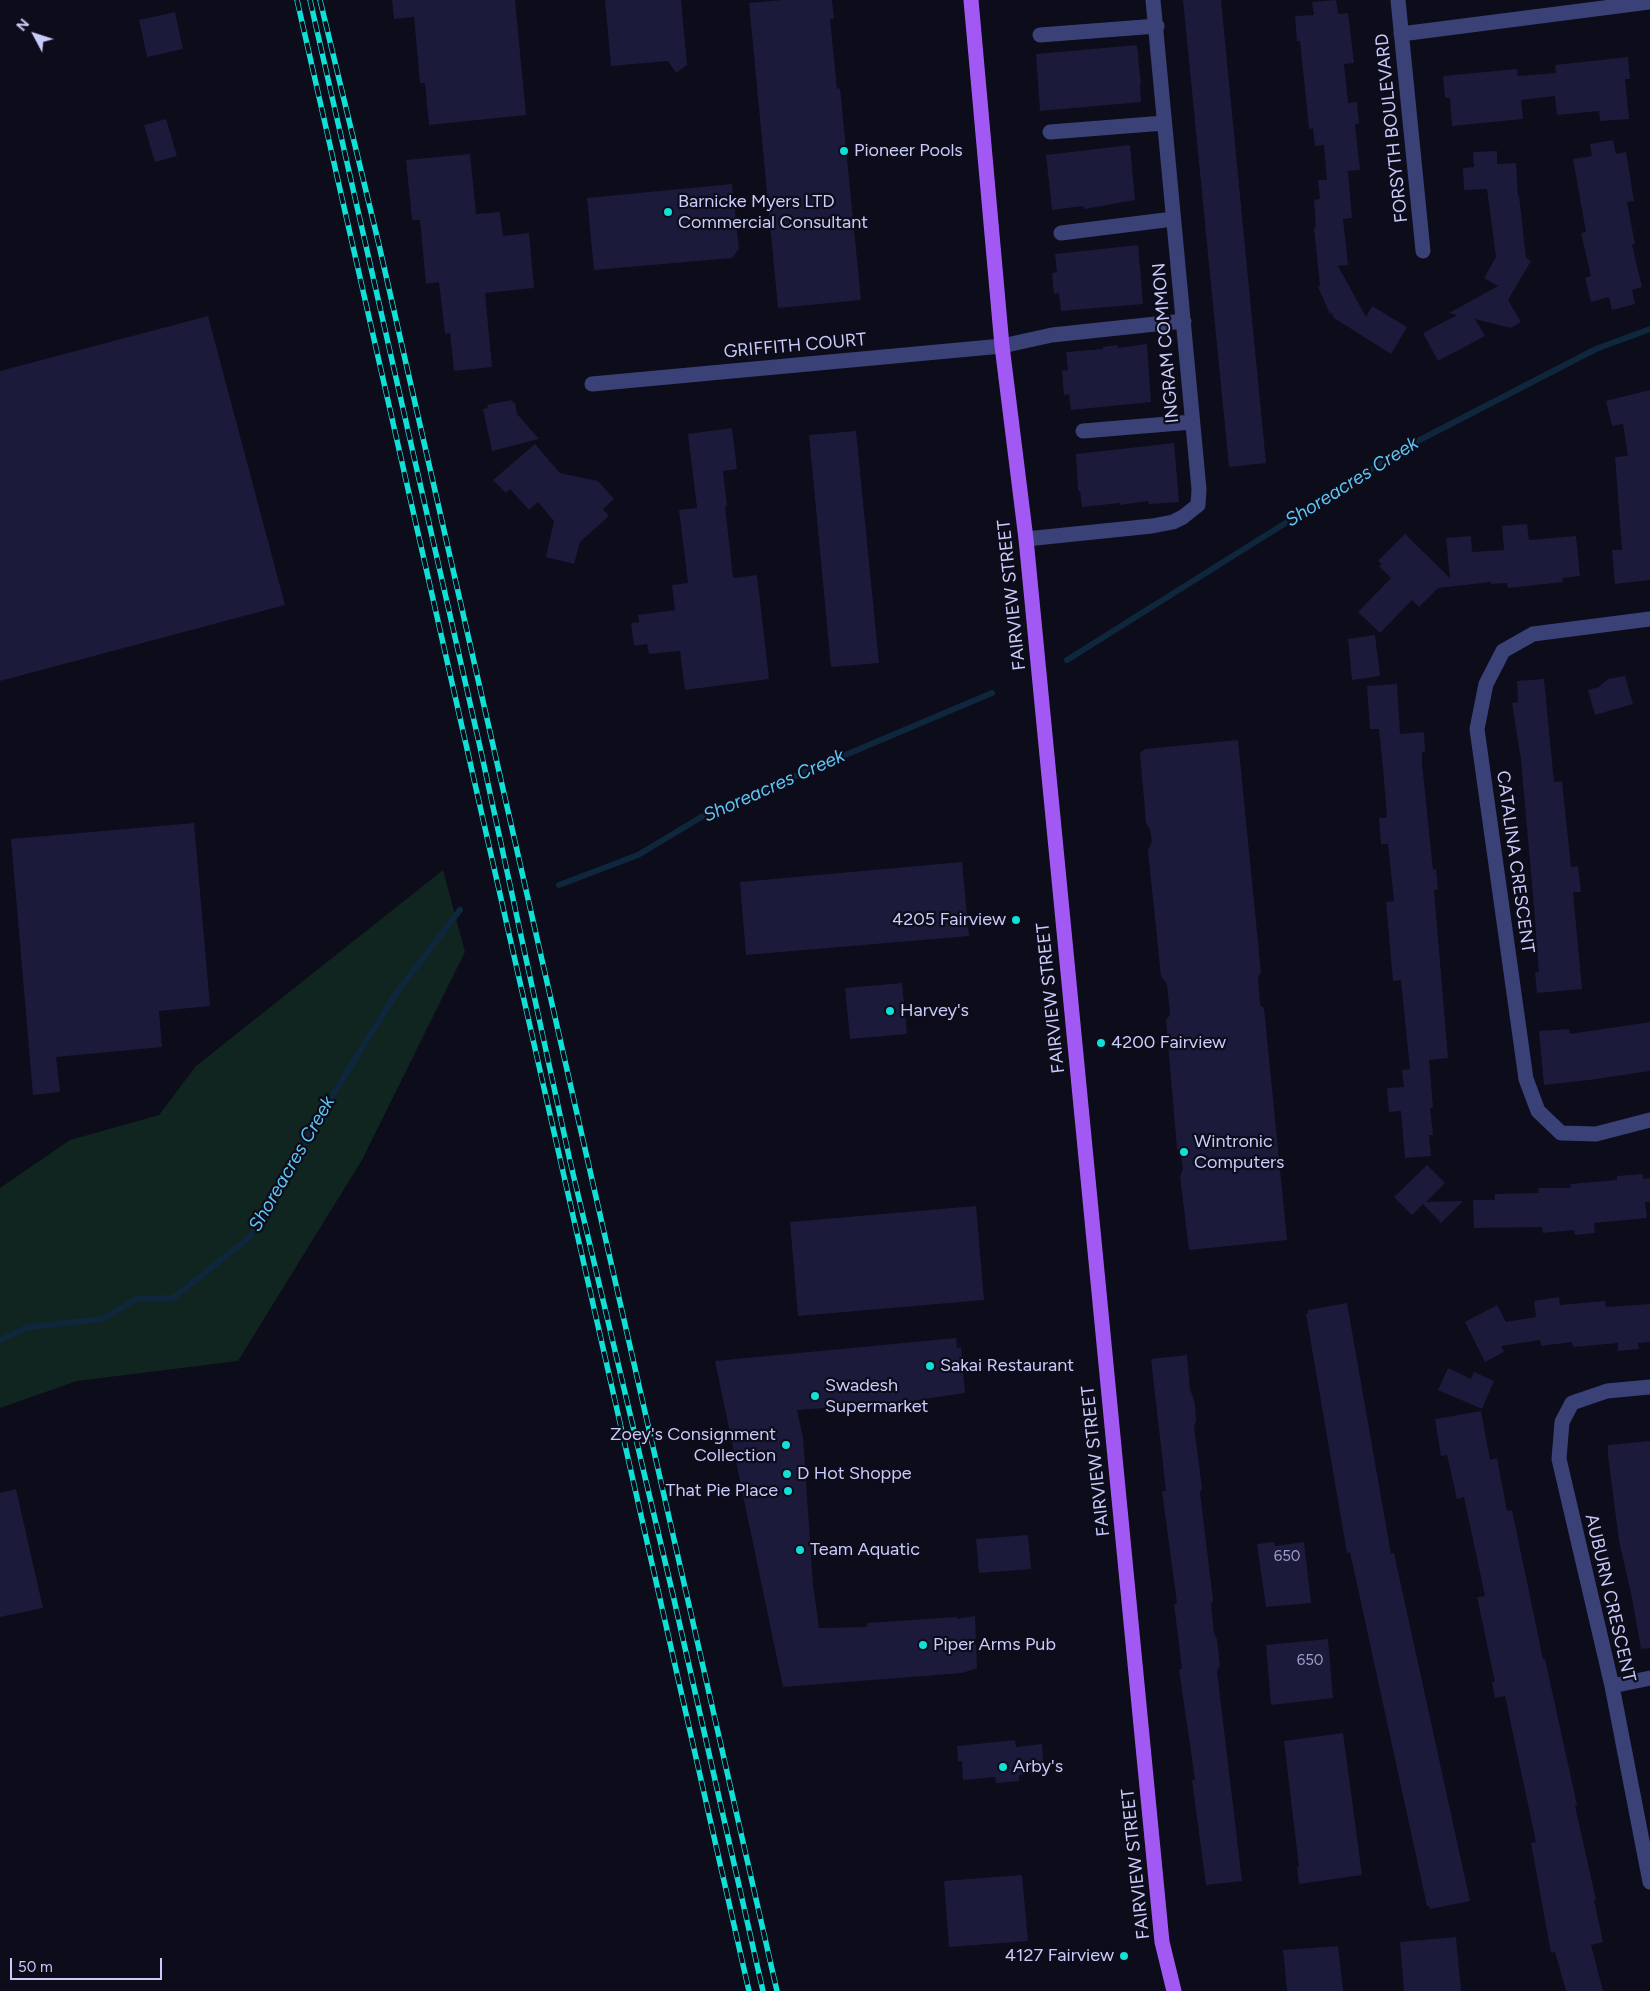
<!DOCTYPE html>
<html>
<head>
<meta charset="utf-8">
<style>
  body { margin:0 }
  #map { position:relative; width:1650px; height:1991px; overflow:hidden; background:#0c0c1a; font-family:Figtree,sans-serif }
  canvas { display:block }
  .north { position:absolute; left:10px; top:10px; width:50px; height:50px; -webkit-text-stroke:4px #0c0c1a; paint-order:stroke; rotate:310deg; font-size:14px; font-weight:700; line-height:20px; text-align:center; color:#c9cbfb }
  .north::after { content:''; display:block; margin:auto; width:18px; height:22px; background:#c9cbfb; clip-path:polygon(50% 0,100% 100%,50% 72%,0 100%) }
  .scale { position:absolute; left:10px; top:1958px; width:152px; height:22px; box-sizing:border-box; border:2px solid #c9cbfb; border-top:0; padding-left:6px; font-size:15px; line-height:18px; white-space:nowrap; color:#c9cbfb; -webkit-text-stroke:4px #0c0c1a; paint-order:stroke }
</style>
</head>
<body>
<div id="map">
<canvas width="1650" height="1991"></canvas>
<div class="north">N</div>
<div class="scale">50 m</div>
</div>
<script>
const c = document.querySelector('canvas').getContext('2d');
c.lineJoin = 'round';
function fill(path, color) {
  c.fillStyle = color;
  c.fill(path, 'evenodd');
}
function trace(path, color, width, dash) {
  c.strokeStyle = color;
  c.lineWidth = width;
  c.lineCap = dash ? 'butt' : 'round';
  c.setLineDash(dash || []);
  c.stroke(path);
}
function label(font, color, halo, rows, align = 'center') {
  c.font = font + ' Figtree,sans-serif';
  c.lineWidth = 4.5;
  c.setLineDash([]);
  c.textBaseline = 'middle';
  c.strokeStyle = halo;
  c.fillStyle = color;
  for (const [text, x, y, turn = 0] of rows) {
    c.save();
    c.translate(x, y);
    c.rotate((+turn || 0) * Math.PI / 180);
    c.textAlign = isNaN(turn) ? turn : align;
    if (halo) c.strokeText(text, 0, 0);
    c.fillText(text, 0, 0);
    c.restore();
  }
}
const green = new Path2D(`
  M 443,870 L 465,952 L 362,1160 L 238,1361 L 77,1381 L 0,1408 L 0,1188 L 70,1140 L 159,1115 L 196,1066 Z`);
const stream = new Path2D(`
  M 1067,660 L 1410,445 L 1596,349 L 1650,329
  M 559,885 L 638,855 L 708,813 L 992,693
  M 0,1340 L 28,1327 L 103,1319 L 136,1299 L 173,1298 L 250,1237 L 332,1096 L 397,992 L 460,910`);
const building = new Path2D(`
  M 392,0 L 515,0 L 526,115 L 429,125 L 425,83 L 420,83 L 414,17 L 394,19 Z
  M 605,0 L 681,0 L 687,65 L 676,73 L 668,61 L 611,66 Z
  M 782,0 L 832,0 L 834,19 L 830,19 L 837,89 L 840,88 L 861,300 L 778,308 L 749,3 Z
  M 1183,0 L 1221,0 L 1266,463 L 1229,467 Z
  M 1336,0 L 1338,14 L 1348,13 L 1354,63 L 1344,64 L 1348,103 L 1357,102 L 1359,124 L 1355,124 L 1360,170 L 1348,171 L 1352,218 L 1343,219 L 1348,265 L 1338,266 L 1366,317 L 1372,306 L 1407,327 L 1391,354 L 1334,318 L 1332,313 L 1330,314 L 1318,287 L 1320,286 L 1314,228 L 1316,227 L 1314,200 L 1320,199 L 1318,180 L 1327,180 L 1324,145 L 1315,146 L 1313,128 L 1309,129 L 1300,41 L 1297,41 L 1295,16 L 1314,15 L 1312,2 Z
  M 175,12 L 183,49 L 147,57 L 139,20 Z
  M 1137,45 L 1141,85 L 1140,85 L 1141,102 L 1040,111 L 1036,54 Z
  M 1628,57 L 1630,79 L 1625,79 L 1629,119 L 1600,121 L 1599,111 L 1557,115 L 1555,96 L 1521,100 L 1523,119 L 1452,126 L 1450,98 L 1445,98 L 1443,76 L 1517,69 L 1518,76 L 1556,73 L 1555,65 Z
  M 166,119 L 177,156 L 155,162 L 144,125 Z
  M 1613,140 L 1616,154 L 1626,152 L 1634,201 L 1627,202 L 1635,244 L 1632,245 L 1642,287 L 1632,290 L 1635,304 L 1612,310 L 1609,297 L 1591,302 L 1585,278 L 1591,276 L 1581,233 L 1586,232 L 1573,159 L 1592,156 L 1590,144 Z
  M 1130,145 L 1135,200 L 1084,209 L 1083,206 L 1052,210 L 1046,155 Z
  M 1497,151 L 1497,164 L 1516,163 L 1518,196 L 1519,196 L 1526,258 L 1531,261 L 1508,300 L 1521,322 L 1511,328 L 1475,319 L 1485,336 L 1438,361 L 1423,333 L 1457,315 L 1449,313 L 1498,286 L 1484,278 L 1496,257 L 1487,189 L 1464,190 L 1463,168 L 1474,167 L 1473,152 Z
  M 470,154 L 476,214 L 500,212 L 503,236 L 529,233 L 534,288 L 485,293 L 492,367 L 454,371 L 450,333 L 445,334 L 439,282 L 426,284 L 420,220 L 412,220 L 406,160 Z
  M 732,184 L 739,249 L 732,258 L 594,270 L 587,198 Z
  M 1138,245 L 1143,304 L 1061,311 L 1059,293 L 1054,294 L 1052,273 L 1057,272 L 1055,254 Z
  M 208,316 L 285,605 L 0,681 L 0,371 Z
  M 1147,344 L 1151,402 L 1071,410 L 1069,394 L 1064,395 L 1062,371 L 1068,370 L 1066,352 L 1103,349 L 1103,347 L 1117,345 L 1118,348 Z
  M 1650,390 L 1650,580 L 1615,584 L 1612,550 L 1622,550 L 1615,457 L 1628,456 L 1623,424 L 1612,426 L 1606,401 Z
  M 512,400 L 513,403 L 515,402 L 517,414 L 539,439 L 492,451 L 483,409 L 488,408 L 487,405 Z
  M 732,428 L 737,469 L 723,471 L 727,506 L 725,506 L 733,578 L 757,575 L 769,679 L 685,690 L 680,651 L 649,654 L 647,644 L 634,646 L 631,623 L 639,622 L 638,615 L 675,610 L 672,585 L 688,583 L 679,510 L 697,508 L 688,434 Z
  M 856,431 L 879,663 L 831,667 L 809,435 Z
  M 1174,443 L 1179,502 L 1149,504 L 1148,501 L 1120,505 L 1120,503 L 1082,507 L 1080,491 L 1078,491 L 1076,454 Z
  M 535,444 L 560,473 L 598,481 L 614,499 L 603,509 L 609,516 L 580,542 L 574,564 L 546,557 L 554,521 L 538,502 L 529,510 L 510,489 L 506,493 L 493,480 Z
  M 1527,524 L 1529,540 L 1576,536 L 1580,576 L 1562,578 L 1563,582 L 1508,588 L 1507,583 L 1491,584 L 1491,582 L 1438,588 L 1419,607 L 1412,600 L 1380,633 L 1358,612 L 1391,578 L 1379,566 L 1382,564 L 1378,561 L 1405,534 L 1450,578 L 1446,538 L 1471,536 L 1472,552 L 1504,550 L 1502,526 Z
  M 1375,635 L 1380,676 L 1352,680 L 1348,639 Z
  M 1625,676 L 1633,704 L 1595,715 L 1588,690 L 1599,687 L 1608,679 Z
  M 1544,679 L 1554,782 L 1562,781 L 1571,867 L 1578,866 L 1581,892 L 1573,892 L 1582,989 L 1537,993 L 1535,972 L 1539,972 L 1534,907 L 1521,760 L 1512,703 L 1518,702 L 1517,681 Z
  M 1397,684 L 1400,734 L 1424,732 L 1425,752 L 1422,752 L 1422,764 L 1433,870 L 1436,869 L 1438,889 L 1434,890 L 1448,1058 L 1429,1060 L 1433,1107 L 1430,1108 L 1433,1135 L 1429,1135 L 1431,1156 L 1405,1158 L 1401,1111 L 1389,1112 L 1387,1088 L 1404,1087 L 1402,1070 L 1410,1069 L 1401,980 L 1393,981 L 1386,902 L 1394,901 L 1388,844 L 1381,844 L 1379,818 L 1387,818 L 1383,767 L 1379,729 L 1370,729 L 1367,686 Z
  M 1238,740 L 1261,973 L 1258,976 L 1260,1005 L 1264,1008 L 1287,1240 L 1189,1250 L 1180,1176 L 1183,1169 L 1181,1156 L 1177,1149 L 1166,1020 L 1170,1015 L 1167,984 L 1161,977 L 1148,850 L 1152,842 L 1150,830 L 1146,823 L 1140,753 L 1145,749 Z
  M 194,823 L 210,1006 L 159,1011 L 162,1047 L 56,1057 L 60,1092 L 33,1095 L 11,839 Z
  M 962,862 L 969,936 L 746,955 L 740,882 Z
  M 902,983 L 907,1034 L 850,1039 L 845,988 Z
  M 1650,1022 L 1650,1071 L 1589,1080 L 1544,1085 L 1539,1031 L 1569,1029 L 1570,1034 Z
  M 1427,1165 L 1445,1183 L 1426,1202 L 1463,1201 L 1441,1223 L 1423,1204 L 1412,1215 L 1394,1197 Z
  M 1643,1174 L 1643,1179 L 1650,1178 L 1650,1202 L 1645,1202 L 1647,1218 L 1594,1223 L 1595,1233 L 1575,1235 L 1574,1230 L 1543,1233 L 1542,1227 L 1474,1228 L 1473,1200 L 1495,1200 L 1495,1194 L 1539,1193 L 1538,1188 L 1571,1188 L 1570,1184 L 1617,1180 L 1617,1176 Z
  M 976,1206 L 984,1300 L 798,1316 L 790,1222 Z
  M 1559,1297 L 1560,1305 L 1605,1301 L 1606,1307 L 1650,1304 L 1650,1342 L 1638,1343 L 1639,1349 L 1618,1351 L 1618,1343 L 1573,1347 L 1572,1342 L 1541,1346 L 1540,1340 L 1501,1346 L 1504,1352 L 1485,1362 L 1465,1322 L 1497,1305 L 1506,1322 L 1536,1317 L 1534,1301 Z
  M 1347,1303 L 1391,1554 L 1394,1553 L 1470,1901 L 1430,1909 L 1429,1906 L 1427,1906 L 1350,1552 L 1347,1553 L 1306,1314 L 1308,1313 L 1308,1310 Z
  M 956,1338 L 957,1348 L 961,1347 L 965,1393 L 904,1402 L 797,1410 L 803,1438 L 813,1584 L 819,1628 L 867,1627 L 867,1623 L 957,1617 L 957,1619 L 975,1616 L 977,1668 L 962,1673 L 783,1687 L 715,1361 Z
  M 1187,1355 L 1190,1389 L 1195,1404 L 1196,1421 L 1194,1426 L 1202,1488 L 1200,1493 L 1213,1600 L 1211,1605 L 1214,1633 L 1217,1639 L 1220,1666 L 1217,1671 L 1242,1881 L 1206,1885 L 1192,1780 L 1195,1780 L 1179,1669 L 1182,1669 L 1174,1604 L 1177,1603 L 1162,1491 L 1166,1491 L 1151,1359 Z
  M 1448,1368 L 1471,1379 L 1474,1372 L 1494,1381 L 1482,1409 L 1438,1390 Z
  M 1481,1411 L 1490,1460 L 1497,1458 L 1507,1511 L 1512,1510 L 1543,1659 L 1545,1659 L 1577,1805 L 1575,1806 L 1596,1900 L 1594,1900 L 1603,1942 L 1591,1945 L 1603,1991 L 1566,1991 L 1555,1952 L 1551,1953 L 1531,1843 L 1536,1842 L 1505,1696 L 1495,1698 L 1492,1682 L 1495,1682 L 1477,1597 L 1485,1596 L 1464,1497 L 1457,1499 L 1447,1455 L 1441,1456 L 1435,1419 Z
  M 1650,1441 L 1650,1648 L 1641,1649 L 1631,1593 L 1619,1541 L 1608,1455 L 1608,1445 Z
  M 16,1489 L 43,1608 L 0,1617 L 0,1493 Z
  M 1028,1535 L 1031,1569 L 979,1573 L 976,1539 Z
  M 1274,1542 L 1275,1546 L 1304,1542 L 1311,1603 L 1266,1607 L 1257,1544 Z
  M 1328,1639 L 1333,1698 L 1271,1705 L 1266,1645 Z
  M 1343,1733 L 1362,1875 L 1299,1884 L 1297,1867 L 1299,1867 L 1284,1741 Z
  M 1015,1740 L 1016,1747 L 1042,1744 L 1044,1773 L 1019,1775 L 1019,1781 L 996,1783 L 995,1777 L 963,1780 L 962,1761 L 958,1761 L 957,1746 Z
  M 1022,1875 L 1028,1941 L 949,1947 L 944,1881 Z
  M 1456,1937 L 1461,1991 L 1404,1991 L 1400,1942 Z
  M 1338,1946 L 1343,1991 L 1287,1991 L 1283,1950 Z`);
const minor = new Path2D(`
  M 1398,0 L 1423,251
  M 1401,34 L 1650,2
  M 1040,35 L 1157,26
  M 1050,132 L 1164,123
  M 1061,233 L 1173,219
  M 592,384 L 1002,346 L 1052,335 L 1184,321
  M 1083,431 L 1192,422
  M 1026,539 L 1152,526 L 1173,522 L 1183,517 L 1198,505 L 1199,489 L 1153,0
  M 1650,619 L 1533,634 L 1503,651 L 1486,684 L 1477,729 L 1526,1079 L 1538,1111 L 1561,1133 L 1596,1134 L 1650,1120
  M 1650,1387 L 1607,1391 L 1572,1403 L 1562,1422 L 1559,1459 L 1612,1686 L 1650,1882
  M 1612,1686 L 1650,1678`);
const major = new Path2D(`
  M 971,0 L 1002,346 L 1026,539 L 1162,1942 L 1174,1991`);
const rail = new Path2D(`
  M 297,0 L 749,1991
  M 310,0 L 480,747 L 570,1161 L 673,1595 L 763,1991
  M 320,0 L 379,245 L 777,1991`);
const markers = [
  [844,151,5,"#10e0d5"],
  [668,212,5,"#10e0d5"],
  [1016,920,5,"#10e0d5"],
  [890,1011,5,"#10e0d5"],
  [1101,1043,5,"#10e0d5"],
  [1184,1152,5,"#10e0d5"],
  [930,1366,5,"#10e0d5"],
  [815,1396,5,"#10e0d5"],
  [786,1445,5,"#10e0d5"],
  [787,1474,5,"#10e0d5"],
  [788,1491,5,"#10e0d5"],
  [800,1550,5,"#10e0d5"],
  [923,1645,5,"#10e0d5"],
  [1003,1767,5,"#10e0d5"],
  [1124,1956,5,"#10e0d5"]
];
const numberNames = [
  ["650",1287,1557],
  ["650",1310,1661]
];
const streetNames = [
  ["FORSYTH BOULEVARD",1392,128,-96],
  ["INGRAM COMMON",1166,343,-95],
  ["GRIFFITH COURT",795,346,-5],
  ["FAIRVIEW STREET",1012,595,-96],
  ["CATALINA CRESCENT",1515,862,82],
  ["FAIRVIEW STREET",1051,998,-96],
  ["FAIRVIEW STREET",1096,1461,-96],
  ["AUBURN CRESCENT",1610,1598,77],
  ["FAIRVIEW STREET",1136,1864,-96]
];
const poiNames = [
  ["Pioneer Pools",854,151],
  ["Barnicke Myers LTD",678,202],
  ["Commercial Consultant",678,223],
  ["4205 Fairview",1006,920,"right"],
  ["Harvey's",900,1011],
  ["4200 Fairview",1111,1043],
  ["Wintronic",1194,1142],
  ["Computers",1194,1163],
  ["Sakai Restaurant",940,1366],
  ["Swadesh",825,1386],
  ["Supermarket",825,1407],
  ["Zoey's Consignment",776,1435,"right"],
  ["Collection",776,1456,"right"],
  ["D Hot Shoppe",797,1474],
  ["That Pie Place",778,1491,"right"],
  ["Team Aquatic",810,1550],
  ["Piper Arms Pub",933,1645],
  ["Arby's",1013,1767],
  ["4127 Fairview",1114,1956,"right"]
];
const waterNames = [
  ["Shoreacres Creek",1352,482,-32],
  ["Shoreacres Creek",774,786,-24],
  ["Shoreacres Creek",292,1164,-60]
];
fill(green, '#102420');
trace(stream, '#0e273c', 6);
fill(building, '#1b1a3a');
trace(minor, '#3a4176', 15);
trace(major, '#a259f3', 15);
trace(rail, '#10e0d5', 5.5);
trace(rail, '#0c0c1a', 4, [11]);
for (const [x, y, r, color] of markers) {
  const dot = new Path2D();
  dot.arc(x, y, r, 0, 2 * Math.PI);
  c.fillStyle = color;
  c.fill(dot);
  trace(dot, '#0c0c1a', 2);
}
label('15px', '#9e9fcb', null, numberNames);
label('18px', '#c9cbfb', '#0c0c1a', streetNames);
label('18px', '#c9cbfb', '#0c0c1a', poiNames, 'left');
label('italic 19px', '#5fc5f3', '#0c0c1a', waterNames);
</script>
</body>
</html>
